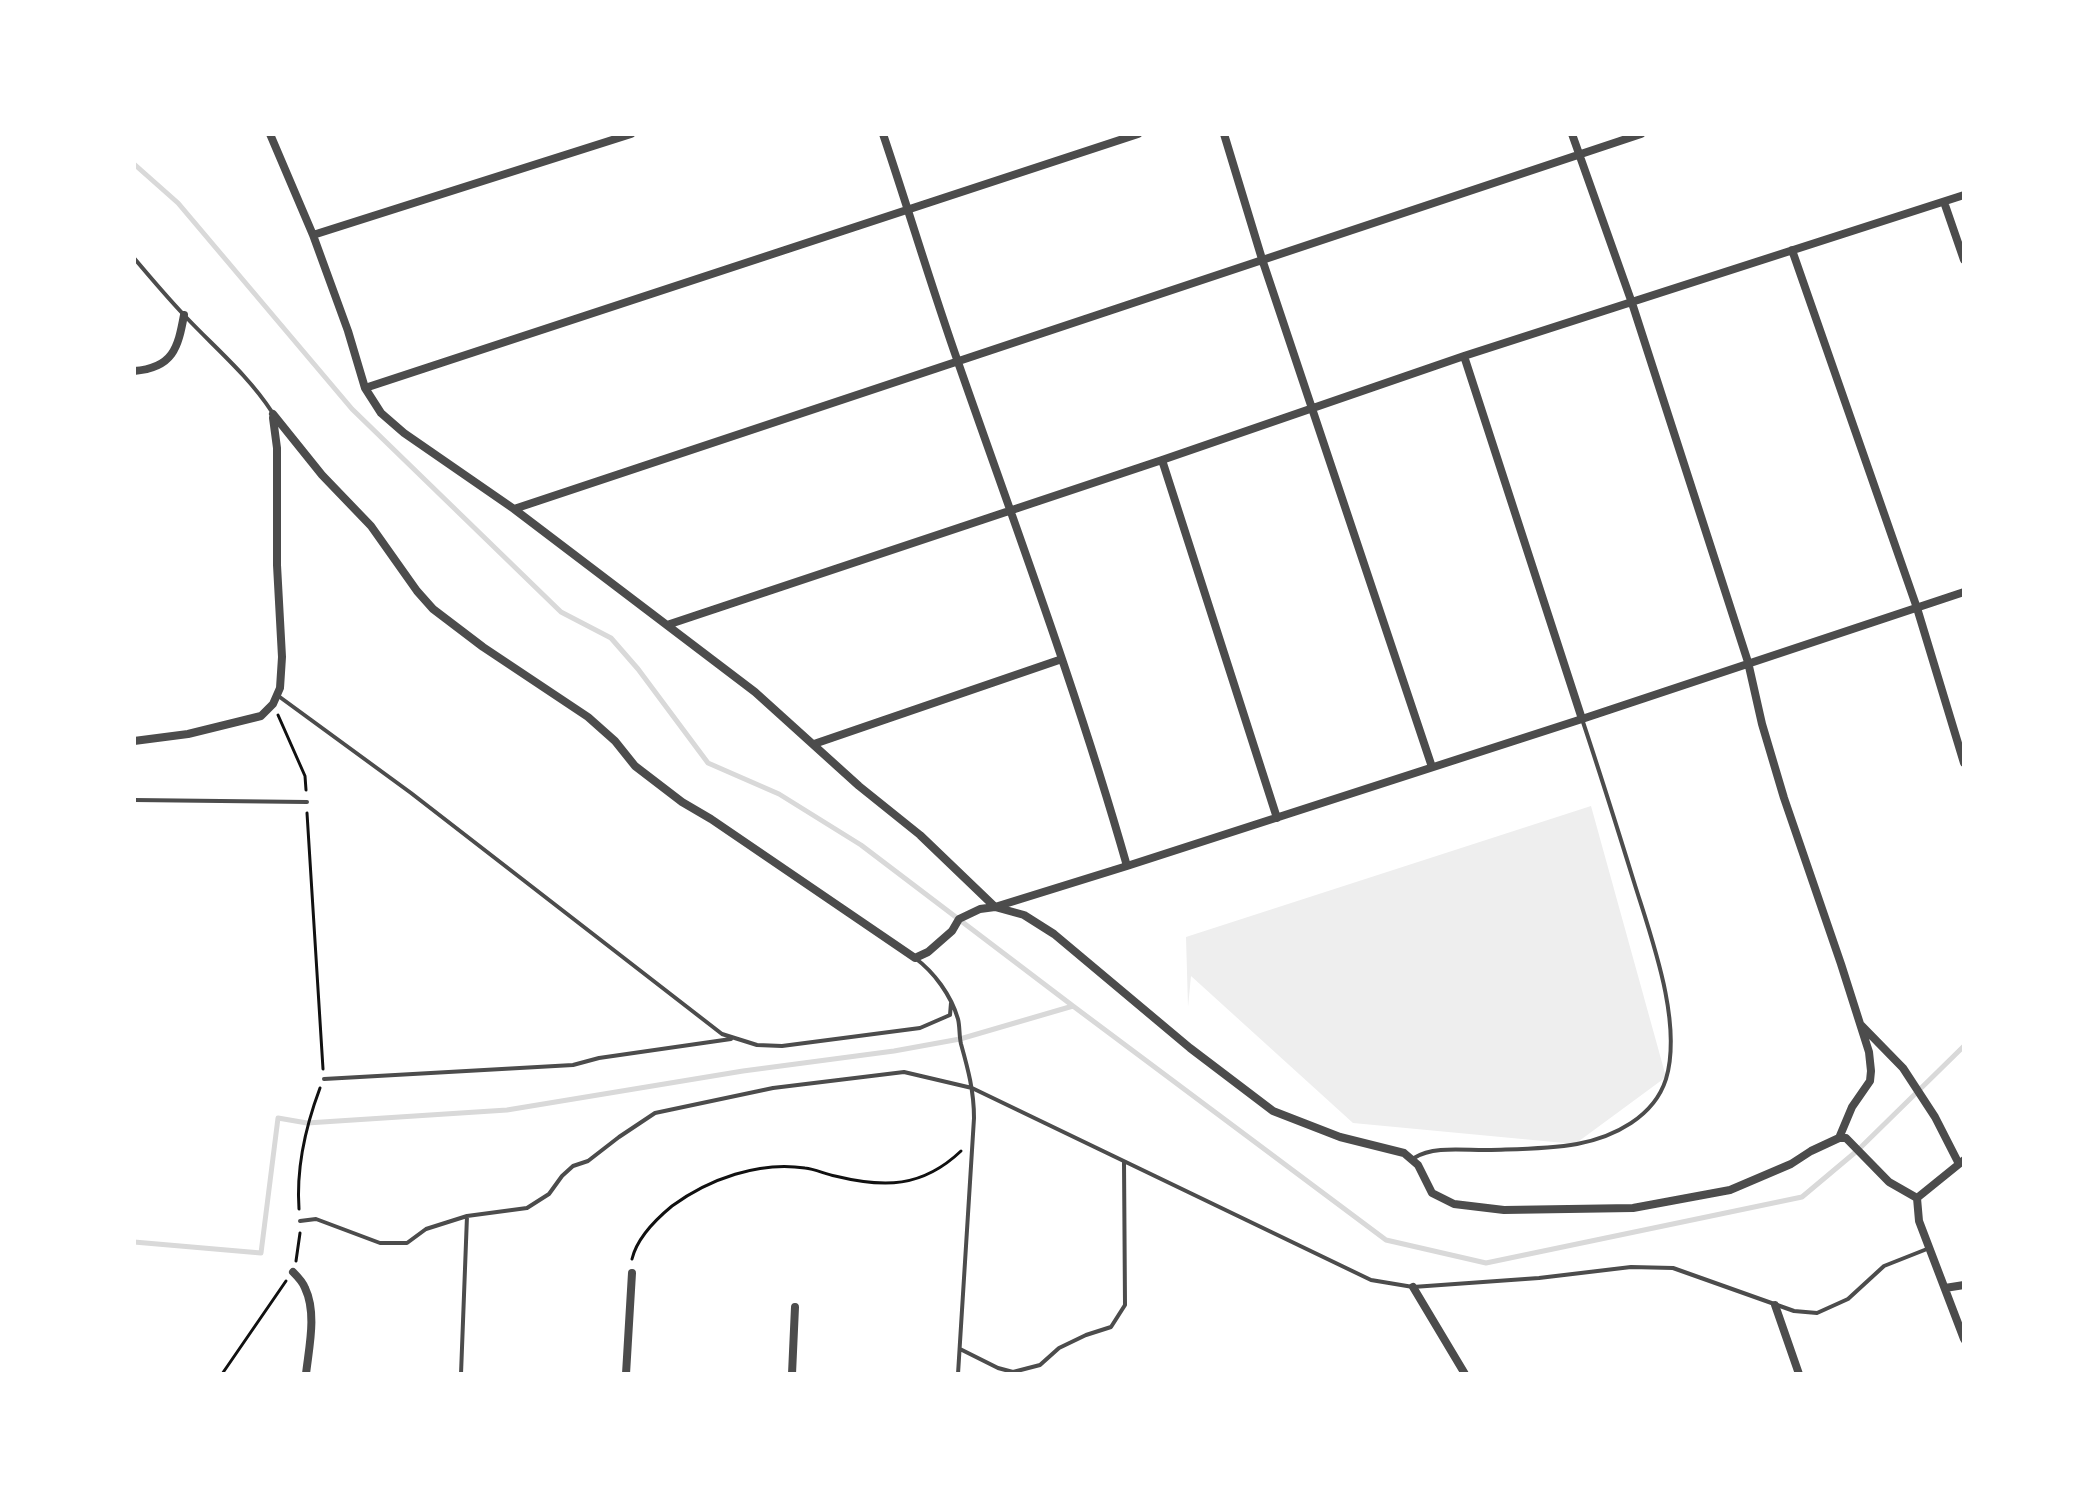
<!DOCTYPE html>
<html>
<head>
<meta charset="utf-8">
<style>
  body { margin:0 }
  #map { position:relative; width:2098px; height:1508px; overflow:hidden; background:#fff; font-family:"IBM Plex Sans",sans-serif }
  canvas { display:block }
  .frame { position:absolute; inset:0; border:136px solid #fff; pointer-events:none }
</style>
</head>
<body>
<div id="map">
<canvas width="2098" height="1508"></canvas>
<div class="frame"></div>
</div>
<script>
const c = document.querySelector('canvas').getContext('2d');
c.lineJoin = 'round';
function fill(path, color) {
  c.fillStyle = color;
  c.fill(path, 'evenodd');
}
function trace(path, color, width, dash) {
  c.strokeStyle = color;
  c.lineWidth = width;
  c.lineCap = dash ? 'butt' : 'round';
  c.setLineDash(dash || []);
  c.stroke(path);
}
const green = new Path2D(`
  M 1591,806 L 1666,1077 L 1575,1144 L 1353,1123 L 1191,976 L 1188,1007 L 1186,937 Z`);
const stream = new Path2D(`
  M 134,164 L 178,203 L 352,409 L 561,612 L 611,638 L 638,669 L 708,763 L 779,794 L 861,845 L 1073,1006
  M 134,1242 L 261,1253 L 278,1118 L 307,1123 L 507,1110 L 743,1071 L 894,1051 L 960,1039 L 1073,1006 L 1386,1240 L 1486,1263 L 1802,1197 L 1858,1150 L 1964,1046`);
const path = new Path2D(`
  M 278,715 L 305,776 L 306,790
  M 307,813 L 323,1069
  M 299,1209 C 296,1167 305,1128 320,1088
  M 632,1259 C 637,1238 655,1220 672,1206 C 709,1179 759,1161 805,1168 C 815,1169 825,1174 835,1176 C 884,1188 922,1188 961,1151
  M 296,1261 L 300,1233
  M 222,1374 L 286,1281`);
const service = new Path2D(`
  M 134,258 C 150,277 167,297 184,315 C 214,347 248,375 272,412
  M 277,695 L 411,793 L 722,1034 L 757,1045 L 782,1046 L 920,1028 L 950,1015 L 951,1003
  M 134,800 L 307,802
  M 915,958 C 934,972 951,995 958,1019 C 960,1027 959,1036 961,1044 C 968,1069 974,1091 974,1118 L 958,1374
  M 324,1079 L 573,1065 L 599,1058 L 731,1039
  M 1414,1158 C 1435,1145 1467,1151 1491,1150 C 1520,1149 1549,1149 1577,1144 C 1614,1137 1654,1117 1666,1079 C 1683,1022 1651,937 1634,882 C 1617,827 1600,773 1582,719
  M 300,1221 L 316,1219 L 380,1243 L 407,1243 L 426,1229 L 467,1216 L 527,1208 L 549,1194 L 562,1176 L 573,1166 L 588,1161 L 619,1137 L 655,1113 L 773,1088 L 904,1072 L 972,1088 L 1371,1280 L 1413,1287 L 1539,1278 L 1631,1267 L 1673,1268 L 1794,1311 L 1817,1313 L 1848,1299 L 1884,1266 L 1927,1249
  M 960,1349 L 998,1368 L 1013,1372 L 1040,1365 L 1059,1348 L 1086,1335 L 1111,1327 L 1125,1305 L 1124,1162
  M 461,1374 L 467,1216`);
const minor = new Path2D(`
  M 270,134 L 313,235 L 348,331 L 365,388 L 381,413 L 404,433 L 514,509 L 755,692 L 859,786 L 920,835 L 995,907 L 1024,915 L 1054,934 L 1190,1048 L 1273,1111 L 1340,1137 L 1404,1153 L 1418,1165 L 1432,1193 L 1454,1204 L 1504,1210 L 1633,1208 L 1730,1190 L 1791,1164 L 1811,1151 L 1839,1138 L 1846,1138 L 1889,1182 L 1917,1198 L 1964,1160
  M 883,134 C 909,211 932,289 959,365 C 1017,531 1079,697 1127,866
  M 1224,134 L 1262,259 L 1432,767
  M 1572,134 L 1632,303 L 1748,662 L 1762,724 L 1784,798 L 1841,964 L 1869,1052 L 1871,1071 L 1870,1081 L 1852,1107 L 1839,1138
  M 1944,202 L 1964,260
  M 313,235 L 631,134
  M 1792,250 L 1917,608 L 1964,763
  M 1464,356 L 1582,719
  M 134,371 C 173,368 178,348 184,315
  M 365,388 L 1138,134
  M 273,414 L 322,475 L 371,526 L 417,591 L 433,609 L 483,647 L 588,717 L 615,741 L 635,766 L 682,802 L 711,819 L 915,958 L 928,952 L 952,931 L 959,919 L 980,909 L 995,907 L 1127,866 L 1582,719 L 1964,592
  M 1162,460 L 1277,818
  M 514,509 L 1641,134
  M 667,625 L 1162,460 L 1464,356 L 1964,195
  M 134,741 L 188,734 L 261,716 L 273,704 L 280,688 L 282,657 L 277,565 L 277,448 L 273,418
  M 814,744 L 1062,659
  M 1861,1025 L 1903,1068 L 1935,1117 L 1959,1164
  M 1917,1198 L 1919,1221 L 1964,1339
  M 293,1272 C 298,1277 303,1282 305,1288 C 317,1313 309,1347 306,1374
  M 1413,1287 L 1465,1374
  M 1945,1288 L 1964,1285
  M 1775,1305 L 1799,1374
  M 626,1374 L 632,1273
  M 792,1374 L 795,1307`);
fill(green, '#eee');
trace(stream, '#d9d9d9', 5);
trace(path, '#111', 3);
trace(service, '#4c4c4c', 4);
trace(minor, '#4c4c4c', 8);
</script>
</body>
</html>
